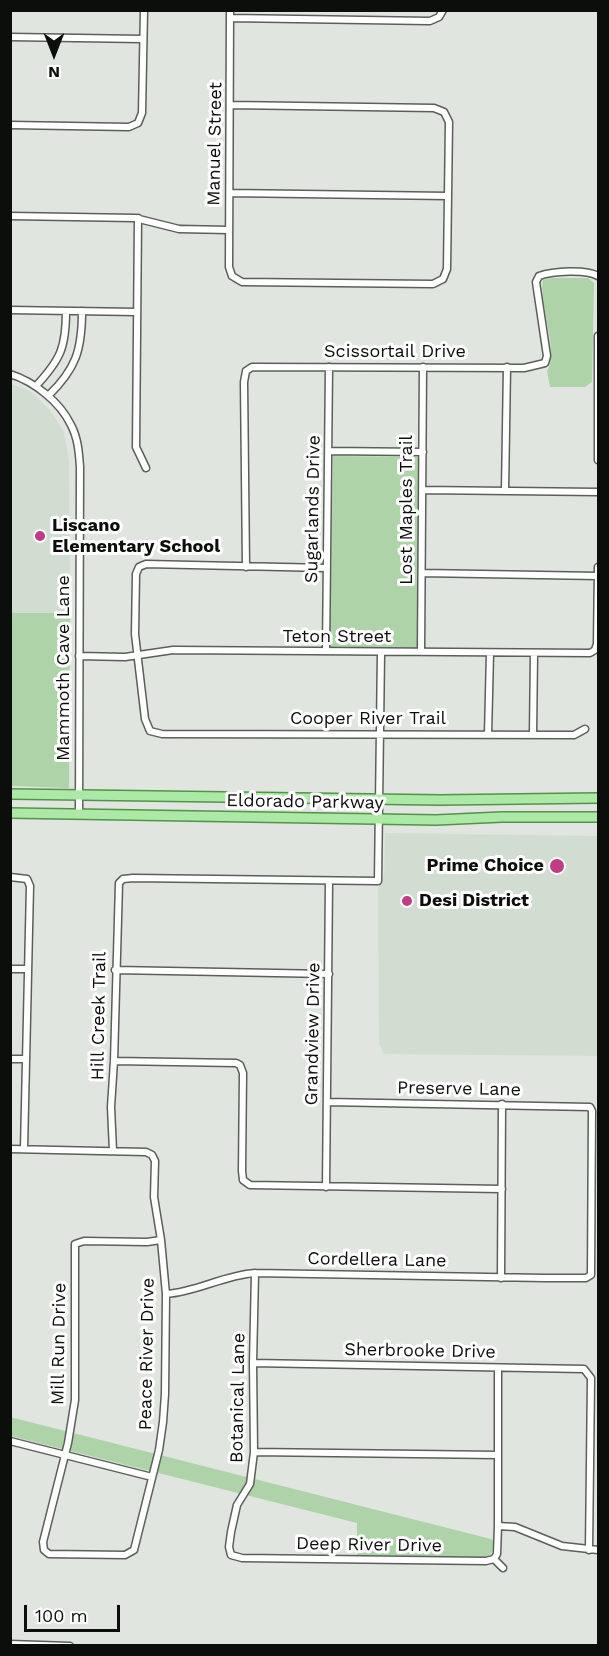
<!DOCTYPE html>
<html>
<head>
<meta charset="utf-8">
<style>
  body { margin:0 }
  #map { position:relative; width:609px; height:1656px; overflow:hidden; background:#e0e5df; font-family:"Work Sans",sans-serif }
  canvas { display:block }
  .frame { position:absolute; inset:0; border:12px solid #0c0e0c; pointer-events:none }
  .north { position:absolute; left:24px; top:24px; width:60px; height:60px; -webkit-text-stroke:4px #fff; paint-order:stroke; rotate:180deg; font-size:16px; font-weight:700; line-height:24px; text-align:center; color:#0c0e0c }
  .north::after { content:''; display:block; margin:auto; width:21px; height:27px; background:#0c0e0c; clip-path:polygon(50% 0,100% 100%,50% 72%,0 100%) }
  .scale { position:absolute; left:24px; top:1605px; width:96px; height:27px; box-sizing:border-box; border:3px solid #0c0e0c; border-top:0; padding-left:8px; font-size:18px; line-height:21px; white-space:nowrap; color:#0c0e0c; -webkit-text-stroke:4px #fff; paint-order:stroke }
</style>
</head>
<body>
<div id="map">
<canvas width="609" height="1656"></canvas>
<div class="frame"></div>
<div class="north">N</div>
<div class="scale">100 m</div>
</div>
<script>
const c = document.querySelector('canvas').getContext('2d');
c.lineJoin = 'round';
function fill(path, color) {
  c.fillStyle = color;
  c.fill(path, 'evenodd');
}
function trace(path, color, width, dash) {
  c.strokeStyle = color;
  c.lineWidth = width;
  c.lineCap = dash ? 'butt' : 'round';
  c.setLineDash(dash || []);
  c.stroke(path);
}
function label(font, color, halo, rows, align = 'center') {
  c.font = font + ' "Work Sans",sans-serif';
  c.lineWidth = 6;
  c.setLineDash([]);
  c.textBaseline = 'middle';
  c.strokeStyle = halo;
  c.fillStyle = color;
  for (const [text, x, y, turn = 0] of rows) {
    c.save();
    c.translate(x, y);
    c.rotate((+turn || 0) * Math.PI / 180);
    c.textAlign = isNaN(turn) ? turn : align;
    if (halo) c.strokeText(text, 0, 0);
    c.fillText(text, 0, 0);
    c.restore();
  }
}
const built = new Path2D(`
  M 11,384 L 30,391 L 50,410 L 64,432 L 69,460 L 70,613 L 11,613 Z
  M 385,833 L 598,836 L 598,1056 L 384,1054 L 379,1043 L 378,889 L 384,874 Z`);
const green = new Path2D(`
  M 552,278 L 588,278 L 594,283 L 592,382 L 585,387 L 550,387 L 547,371 C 560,355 538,301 543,280 Z
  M 333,456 L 420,457 L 417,648 L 330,647 Z
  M 11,613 L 70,613 L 69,788 L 11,786 Z
  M 10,1417 L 491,1539 L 493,1540 L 493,1551 L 488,1557 L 357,1555 L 357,1523 L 11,1436 Z`);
const minor = new Path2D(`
  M 230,10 L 229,267 L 232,276 L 242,282 L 433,284 L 443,279 L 447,269 L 449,122 L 444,112 L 434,108 L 231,105
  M 230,18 L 430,21 L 439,17 L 443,10
  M 10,37 L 143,39
  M 10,125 L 129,127 L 138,123 L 142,113 L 144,10
  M 230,193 L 448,196
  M 10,216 L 135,218 L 179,229 L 229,230
  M 138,218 L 136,447 L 146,468
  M 10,310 L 137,312
  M 598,336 L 598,460
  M 10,374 C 35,382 60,402 71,425 C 78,438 79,453 80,467 L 79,814
  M 36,386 C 61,359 66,347 66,311
  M 48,396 C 76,369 82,350 82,311
  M 329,451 L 423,452
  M 422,490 L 598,492
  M 505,491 L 507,367
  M 246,567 L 244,382 L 246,371 L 252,367 L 524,368 L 545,363 L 547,356 L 536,282 L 539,276 C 553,271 586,269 598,276
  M 327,568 L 146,564 L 139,567 L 136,574 L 135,634 L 145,719 L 150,731 L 162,734 L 574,735 L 585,729
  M 422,573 L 598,576
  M 326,651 L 329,367
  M 421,652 L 423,367
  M 79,656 L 125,657 L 173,650 L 590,653 L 595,650 L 597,644 L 598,567
  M 488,735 L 490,653
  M 533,735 L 534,653
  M 10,877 L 27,879 L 30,886 L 24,1149
  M 10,969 L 28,969
  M 115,970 L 329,974
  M 10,1059 L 26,1059
  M 114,1061 L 236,1063 L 240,1065 L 243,1073 L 242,1171 L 243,1180 L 250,1185 L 502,1189
  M 10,1149 L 146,1152 L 152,1155 L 155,1161 L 154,1197 L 161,1240 L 166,1294 L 165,1394 L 163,1422 L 159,1450 L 134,1550 L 125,1555 L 49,1554 L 44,1550 L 43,1542 L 68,1443 L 75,1400 L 75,1244 L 84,1241 L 147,1242 L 161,1240
  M 113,1151 L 111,1107 L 114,1061 L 119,883 L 123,879 L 133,878 L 378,881 L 381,652
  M 326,1187 L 329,882
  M 255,1273 L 253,1363 L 254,1452 L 250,1484 L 237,1505 L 231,1532 L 229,1547 L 231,1555 L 242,1558 L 486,1561 L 494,1559
  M 501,1278 L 502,1104
  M 166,1294 C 197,1292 224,1275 255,1273 L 545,1278 L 586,1278 L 591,1275 L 592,1111 L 590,1107 L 327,1102
  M 253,1363 L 584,1369 L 591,1378 L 589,1550
  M 10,1441 L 152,1477
  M 254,1452 L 498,1455
  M 498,1526 L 515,1527 L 562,1546 L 598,1550
  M 494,1559 L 497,1554 L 498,1526 L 498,1368
  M 494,1559 L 503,1568
  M 10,1644 L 70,1646`);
const primary = new Path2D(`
  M 10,794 L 440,800 L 598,798
  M 10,813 L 436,820 L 502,817 L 598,817`);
const markers = [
  [40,536,6,"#c03c83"],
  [557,866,8,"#c03c83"],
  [407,901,6,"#c03c83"]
];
const streetNames = [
  ["Manuel Street",215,144,-89],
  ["Scissortail Drive",395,352],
  ["Sugarlands Drive",313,509,-89],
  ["Lost Maples Trail",407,510,-90],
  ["Teton Street",337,637],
  ["Mammoth Cave Lane",64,668,-90],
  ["Cooper River Trail",368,719],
  ["Eldorado Parkway",305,802,1],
  ["Hill Creek Trail",99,1016,-89],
  ["Grandview Drive",313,1034,-89],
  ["Preserve Lane",459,1089,1],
  ["Cordellera Lane",377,1260,1],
  ["Mill Run Drive",59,1344,-89],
  ["Sherbrooke Drive",420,1351,1],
  ["Peace River Drive",147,1354,-89],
  ["Botanical Lane",238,1398,-89],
  ["Deep River Drive",369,1545,1]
];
const poiNames = [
  ["Liscano",52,526],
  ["Elementary School",52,547],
  ["Prime Choice",544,866,"right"],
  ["Desi District",419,901]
];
fill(built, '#d2ddd1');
fill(green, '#aed3a9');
trace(minor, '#5a5f5a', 9);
trace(primary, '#529349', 12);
trace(minor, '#fff', 6);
trace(primary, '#ade9a6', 9);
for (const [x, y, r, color] of markers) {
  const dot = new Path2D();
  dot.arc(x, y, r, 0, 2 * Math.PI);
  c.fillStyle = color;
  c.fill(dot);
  trace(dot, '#fff', 2);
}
label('18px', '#0c0e0c', '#fff', streetNames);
label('bold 18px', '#0c0e0c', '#fff', poiNames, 'left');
</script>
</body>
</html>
